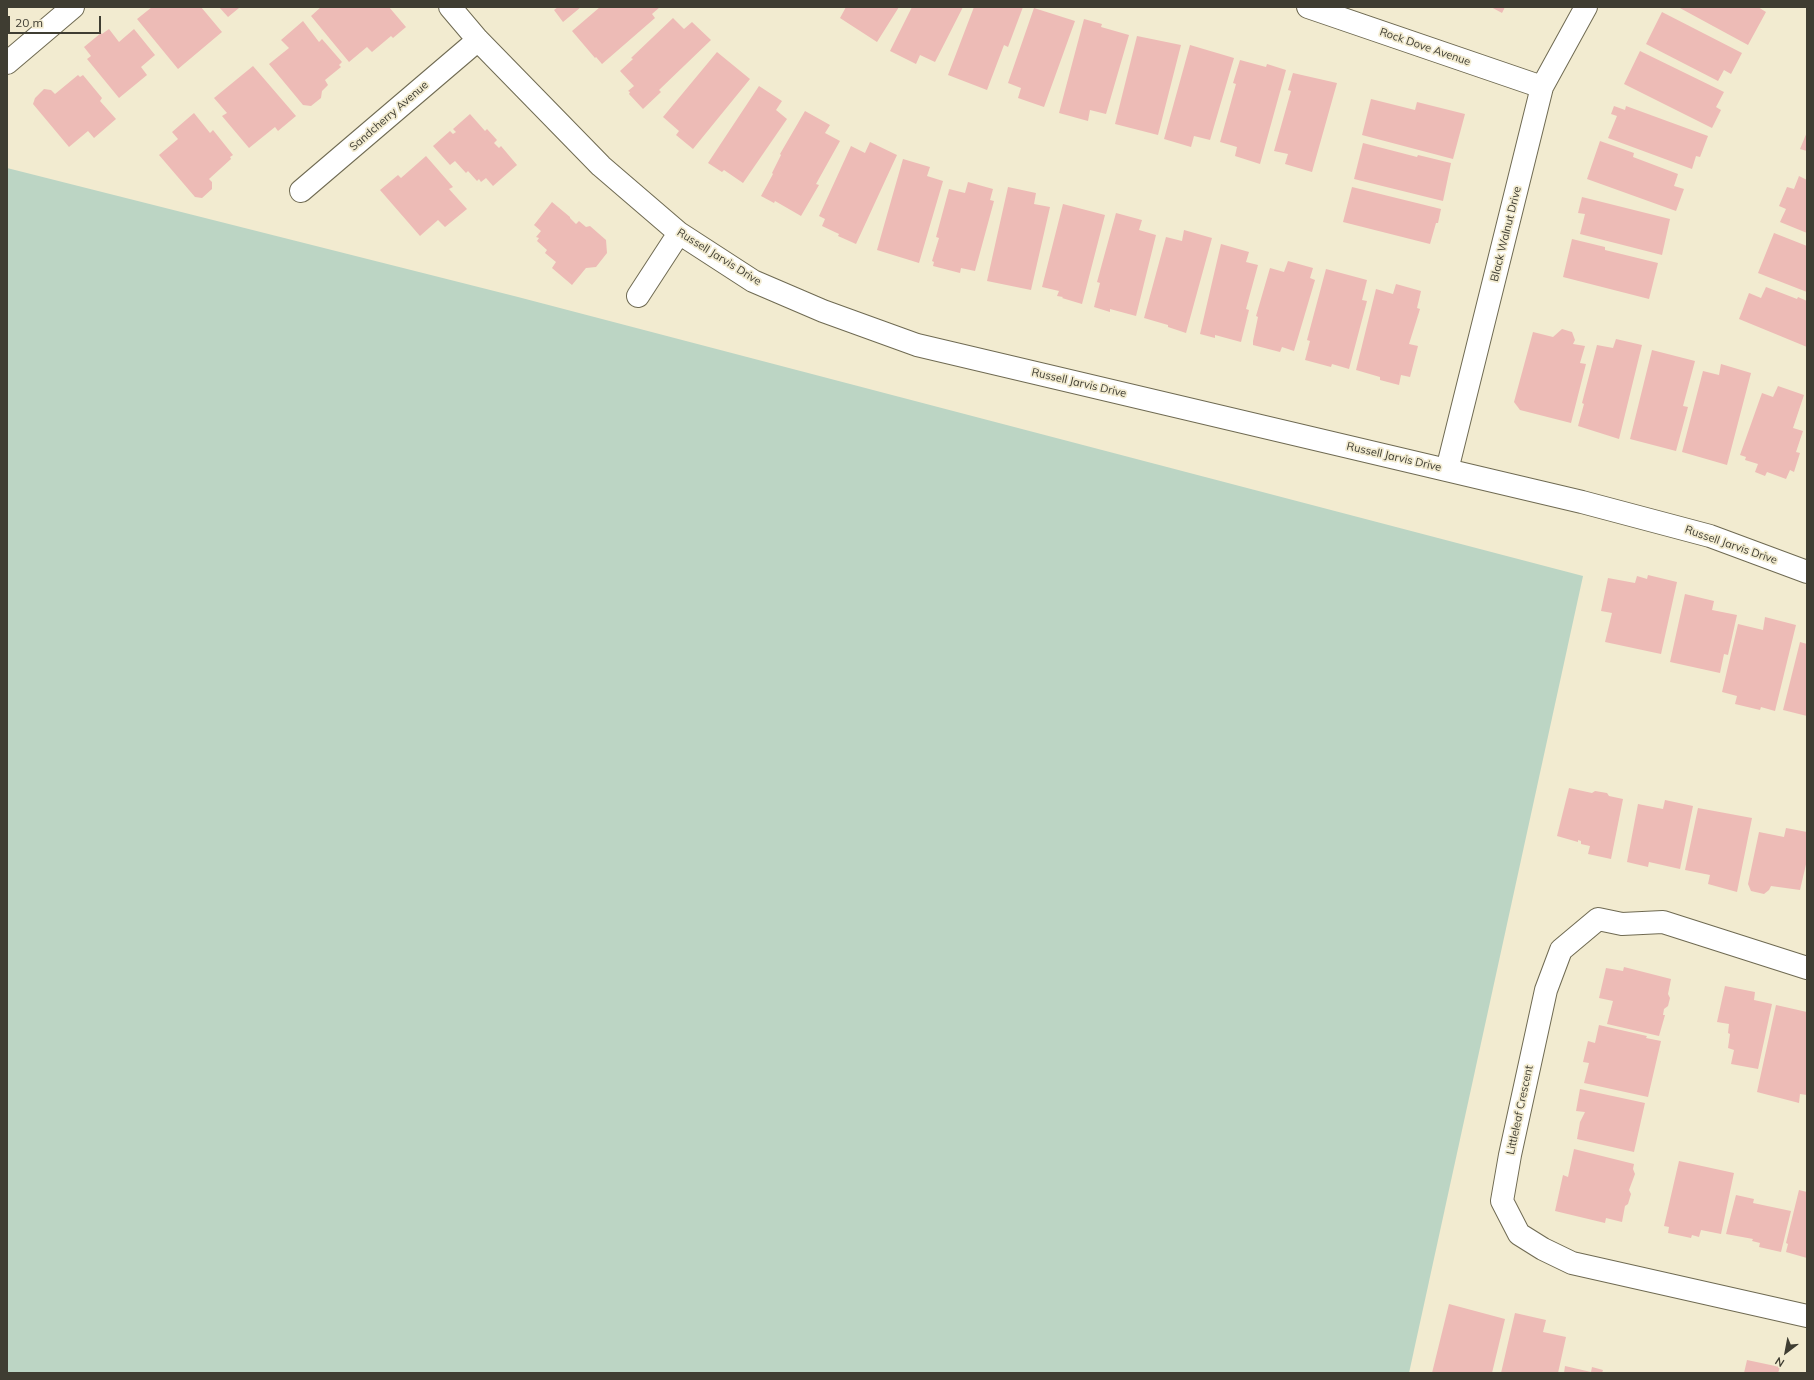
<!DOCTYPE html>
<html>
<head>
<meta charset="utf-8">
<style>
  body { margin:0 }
  #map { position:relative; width:1814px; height:1380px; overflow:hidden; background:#f2ebd0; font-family:Mulish,sans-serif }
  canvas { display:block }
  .frame { position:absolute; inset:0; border:8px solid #3f3d32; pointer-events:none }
  .north { position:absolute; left:1766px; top:1332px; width:40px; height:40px; -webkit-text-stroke:3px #f2ebd0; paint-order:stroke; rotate:212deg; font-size:11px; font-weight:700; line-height:16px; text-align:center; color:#3f3d32 }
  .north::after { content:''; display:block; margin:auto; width:14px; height:18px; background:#3f3d32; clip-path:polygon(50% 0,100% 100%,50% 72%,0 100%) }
  .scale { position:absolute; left:8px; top:16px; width:93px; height:18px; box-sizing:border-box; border:2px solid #3f3d32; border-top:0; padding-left:5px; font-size:12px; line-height:14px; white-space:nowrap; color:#3f3d32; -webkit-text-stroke:3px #f2ebd0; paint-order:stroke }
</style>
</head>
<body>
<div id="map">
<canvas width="1814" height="1380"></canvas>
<div class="frame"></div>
<div class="north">N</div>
<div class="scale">20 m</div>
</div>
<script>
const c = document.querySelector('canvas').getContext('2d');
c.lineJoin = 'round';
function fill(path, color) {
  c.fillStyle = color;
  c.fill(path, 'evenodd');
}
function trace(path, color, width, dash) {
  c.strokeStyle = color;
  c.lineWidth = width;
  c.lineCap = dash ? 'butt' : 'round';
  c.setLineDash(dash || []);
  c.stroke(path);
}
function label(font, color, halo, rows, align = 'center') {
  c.font = font + ' Mulish,sans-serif';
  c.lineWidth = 3.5;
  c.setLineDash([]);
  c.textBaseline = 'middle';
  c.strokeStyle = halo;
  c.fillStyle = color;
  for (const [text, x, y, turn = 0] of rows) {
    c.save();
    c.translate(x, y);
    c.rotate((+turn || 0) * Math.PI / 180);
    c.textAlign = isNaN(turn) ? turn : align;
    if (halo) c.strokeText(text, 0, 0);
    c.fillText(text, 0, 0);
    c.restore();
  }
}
const green = new Path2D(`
  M 7,168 L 518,297 L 1583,576 L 1409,1373 L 7,1373 Z`);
const building = new Path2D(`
  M 152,7 L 201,7 L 222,32 L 178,69 L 137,19 Z
  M 219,7 L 244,7 L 239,8 L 228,17 Z
  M 321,7 L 389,7 L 406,27 L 393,38 L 391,36 L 372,52 L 367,47 L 349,62 L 311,16 Z
  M 558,7 L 581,7 L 563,22 L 554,10 Z
  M 600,7 L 660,7 L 652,14 L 655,18 L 602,64 L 596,57 L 595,58 L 572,31 Z
  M 846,7 L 899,7 L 877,42 L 840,18 Z
  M 912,7 L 963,7 L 935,62 L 920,55 L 916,64 L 890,51 Z
  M 974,7 L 1023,7 L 1008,47 L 1004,45 L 987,90 L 948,75 Z
  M 1491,7 L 1505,7 L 1502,13 Z
  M 1678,7 L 1758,7 L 1766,12 L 1748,45 Z
  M 1034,8 L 1075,21 L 1044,107 L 1018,98 L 1021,88 L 1008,83 Z
  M 1662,12 L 1742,53 L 1731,74 L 1724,70 L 1718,81 L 1646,44 Z
  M 673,18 L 684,29 L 692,22 L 711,40 L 659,90 L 661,92 L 643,109 L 629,94 L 630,92 L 628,91 L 634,86 L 620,71 L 633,59 L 631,58 Z
  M 1084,19 L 1102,24 L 1101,27 L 1129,35 L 1106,114 L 1090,110 L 1088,121 L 1059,113 Z
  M 303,21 L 319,42 L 322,39 L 342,62 L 339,65 L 341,67 L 325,80 L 328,85 L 322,91 L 321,98 L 311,106 L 303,105 L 269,64 L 289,48 L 281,40 Z
  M 109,29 L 119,42 L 134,29 L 155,55 L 141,67 L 147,75 L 119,98 L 87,59 L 91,56 L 84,47 L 101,33 L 102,34 Z
  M 1137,36 L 1181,45 L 1158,135 L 1115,124 Z
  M 1190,45 L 1234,58 L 1210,140 L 1194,136 L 1191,147 L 1164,139 Z
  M 1640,51 L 1724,92 L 1716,107 L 1721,110 L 1712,128 L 1624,84 Z
  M 717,52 L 750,79 L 693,149 L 676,135 L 679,131 L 663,117 Z
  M 1240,60 L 1266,67 L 1267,64 L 1286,70 L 1260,164 L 1235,156 L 1237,147 L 1220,142 L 1236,84 L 1233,83 Z
  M 253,66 L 296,116 L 278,131 L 275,127 L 249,148 L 222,116 L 227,113 L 214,98 Z
  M 1293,73 L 1337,83 L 1312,172 L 1285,164 L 1288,154 L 1274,151 L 1291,91 L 1288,90 Z
  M 78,75 L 80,77 L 83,75 L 102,98 L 100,101 L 116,119 L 94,138 L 88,131 L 69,147 L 33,104 L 35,98 L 44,89 L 51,90 L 55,94 Z
  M 759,86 L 782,101 L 776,110 L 787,119 L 743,183 L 724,170 L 722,172 L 708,163 Z
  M 1371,99 L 1415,110 L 1417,102 L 1465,114 L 1453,159 L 1362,135 Z
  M 1614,106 L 1625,110 L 1626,106 L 1708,136 L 1700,157 L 1696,156 L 1692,169 L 1608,138 L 1617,116 L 1611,114 Z
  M 805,111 L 830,125 L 825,133 L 840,141 L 816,184 L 819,185 L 801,216 L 775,201 L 774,203 L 761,196 L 773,174 L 772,173 L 781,155 L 780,154 Z
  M 194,113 L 210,133 L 213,130 L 233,155 L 230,157 L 231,159 L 209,179 L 212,182 L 212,189 L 202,198 L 195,197 L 159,155 L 178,139 L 172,132 Z
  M 470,114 L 485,131 L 487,129 L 497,140 L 494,143 L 499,148 L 501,146 L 517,165 L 493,186 L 486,178 L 481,182 L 479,179 L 477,181 L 468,171 L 466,173 L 455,161 L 450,165 L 433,146 L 450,131 L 453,134 L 456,132 L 453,129 Z
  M 1807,132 L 1807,151 L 1800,149 Z
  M 1600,141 L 1634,153 L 1633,157 L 1678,174 L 1674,186 L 1684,189 L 1676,211 L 1587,179 Z
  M 870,142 L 897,155 L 856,244 L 838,236 L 839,234 L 822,226 L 825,219 L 819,216 L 851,146 L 865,153 Z
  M 1363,143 L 1417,157 L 1418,155 L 1451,163 L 1443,201 L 1354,179 Z
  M 426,156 L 453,187 L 449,189 L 467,209 L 445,227 L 438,220 L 420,236 L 380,190 L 398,175 L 401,178 Z
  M 903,159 L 930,167 L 927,176 L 943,181 L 919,263 L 877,250 Z
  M 1799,176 L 1807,180 L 1807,233 L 1780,222 L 1786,209 L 1779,206 L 1787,187 L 1794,189 Z
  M 968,182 L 993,189 L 990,200 L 994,201 L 975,271 L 961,268 L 960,273 L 933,266 L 934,262 L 932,261 L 939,238 L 936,237 L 949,189 L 965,193 Z
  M 1008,187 L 1036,193 L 1034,204 L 1050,207 L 1031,290 L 987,281 Z
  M 1352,187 L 1441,209 L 1438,223 L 1436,223 L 1430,244 L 1343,222 Z
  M 1582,197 L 1670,219 L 1662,255 L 1580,234 L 1585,214 L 1578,213 Z
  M 552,202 L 570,217 L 570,218 L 576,224 L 579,221 L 586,227 L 590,226 L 606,240 L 607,253 L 596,267 L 586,268 L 572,285 L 552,268 L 556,262 L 545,253 L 547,250 L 537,241 L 539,238 L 536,237 L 541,231 L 534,225 Z
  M 1063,204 L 1105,215 L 1082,304 L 1062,298 L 1063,297 L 1057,296 L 1059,291 L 1042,287 Z
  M 1116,213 L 1142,220 L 1139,230 L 1156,235 L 1136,316 L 1110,309 L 1110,312 L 1094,307 L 1100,283 L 1097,282 Z
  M 1184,230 L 1212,238 L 1186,333 L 1168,327 L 1168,325 L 1144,318 L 1166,237 L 1182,241 Z
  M 1774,233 L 1807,246 L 1807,292 L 1758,273 Z
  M 1572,239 L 1605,247 L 1605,250 L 1658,263 L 1649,299 L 1563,277 Z
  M 1221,244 L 1249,252 L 1246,262 L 1258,265 L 1246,309 L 1249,310 L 1241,342 L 1215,335 L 1215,338 L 1200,334 Z
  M 1288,261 L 1313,268 L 1310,278 L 1315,280 L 1294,351 L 1282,347 L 1280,352 L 1253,345 L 1253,341 L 1258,317 L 1256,316 L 1270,268 L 1284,272 Z
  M 1326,269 L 1367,280 L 1362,300 L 1367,301 L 1349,369 L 1332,364 L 1331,367 L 1305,360 L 1310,341 L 1307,340 Z
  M 1396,284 L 1421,291 L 1417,308 L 1420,309 L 1409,344 L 1418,346 L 1410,377 L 1401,375 L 1399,385 L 1380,380 L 1380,377 L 1356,370 L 1376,289 L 1393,294 Z
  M 1766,287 L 1797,299 L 1798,297 L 1807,301 L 1807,347 L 1739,319 L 1749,293 L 1761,298 Z
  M 1562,329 L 1572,332 L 1575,340 L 1573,344 L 1585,346 L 1580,363 L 1586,364 L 1571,423 L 1520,410 L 1514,402 L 1533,332 L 1553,337 Z
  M 1616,339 L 1642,345 L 1619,439 L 1578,426 L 1584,404 L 1582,403 L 1597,345 L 1613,348 Z
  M 1652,350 L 1695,361 L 1683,406 L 1688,407 L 1676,451 L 1630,439 Z
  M 1721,364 L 1751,373 L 1727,465 L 1682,452 L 1703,371 L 1719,375 Z
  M 1778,386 L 1804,395 L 1793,428 L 1803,431 L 1796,452 L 1800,453 L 1794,472 L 1790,470 L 1786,479 L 1767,472 L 1765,476 L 1755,472 L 1758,464 L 1745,460 L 1746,457 L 1740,455 L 1762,393 L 1773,397 Z
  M 1648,575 L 1677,582 L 1661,654 L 1605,642 L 1612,613 L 1601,611 L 1608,578 L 1635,583 L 1637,576 L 1647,579 Z
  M 1685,594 L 1714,601 L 1712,610 L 1737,615 L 1728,655 L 1724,654 L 1720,673 L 1670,662 Z
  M 1765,617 L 1796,625 L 1775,711 L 1761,707 L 1760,710 L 1735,704 L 1737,696 L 1722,692 L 1738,624 L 1763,630 Z
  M 1800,642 L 1807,644 L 1807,716 L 1783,710 Z
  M 1569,788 L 1592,793 L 1595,791 L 1607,793 L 1609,796 L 1623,799 L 1611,859 L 1588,854 L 1590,846 L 1581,844 L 1581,841 L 1578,840 L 1578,842 L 1557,836 Z
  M 1665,800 L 1693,806 L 1680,869 L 1649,862 L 1648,867 L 1627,862 L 1638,804 L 1663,809 Z
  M 1698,808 L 1752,818 L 1737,892 L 1708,884 L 1710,875 L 1685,870 Z
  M 1786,828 L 1807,832 L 1807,860 L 1800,890 L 1771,886 L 1769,890 L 1764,894 L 1751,891 L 1748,884 L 1759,832 L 1784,837 Z
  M 1624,967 L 1671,979 L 1668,994 L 1670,998 L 1668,1006 L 1664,1009 L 1663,1015 L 1665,1015 L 1659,1036 L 1607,1024 L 1613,1001 L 1599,998 L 1606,968 L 1623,971 Z
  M 1725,986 L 1755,992 L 1754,1000 L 1772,1004 L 1758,1069 L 1731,1064 L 1734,1050 L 1728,1048 L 1730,1034 L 1728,1033 L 1729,1024 L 1717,1022 Z
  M 1776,1005 L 1807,1012 L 1807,1095 L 1800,1094 L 1799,1103 L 1757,1092 Z
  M 1599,1025 L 1647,1036 L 1646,1038 L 1661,1041 L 1648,1097 L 1584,1083 L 1589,1063 L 1583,1062 L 1588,1041 L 1595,1043 Z
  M 1580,1089 L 1645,1103 L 1634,1152 L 1577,1139 L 1580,1122 L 1585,1112 L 1576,1111 Z
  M 1574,1149 L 1634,1164 L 1633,1169 L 1635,1174 L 1629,1190 L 1631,1194 L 1628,1204 L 1625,1206 L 1622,1222 L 1606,1218 L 1605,1223 L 1555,1211 L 1563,1175 L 1568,1177 Z
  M 1679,1161 L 1734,1173 L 1721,1234 L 1701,1230 L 1699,1237 L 1692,1235 L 1691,1238 L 1668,1233 L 1669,1227 L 1664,1226 Z
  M 1799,1190 L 1807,1192 L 1807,1258 L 1786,1252 L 1788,1244 L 1786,1243 Z
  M 1736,1195 L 1754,1199 L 1753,1203 L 1791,1211 L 1781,1252 L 1759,1247 L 1760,1243 L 1752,1241 L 1753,1239 L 1726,1234 Z
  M 1449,1304 L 1505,1319 L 1492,1373 L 1432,1373 Z
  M 1515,1313 L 1546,1320 L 1543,1332 L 1566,1337 L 1558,1373 L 1501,1373 Z
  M 1747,1360 L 1780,1367 L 1778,1373 L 1744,1373 Z
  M 1565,1366 L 1591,1372 L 1592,1367 L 1603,1370 L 1602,1373 L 1564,1373 Z`);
const minor = new Path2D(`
  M 450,7 L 478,40 L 601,166 L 679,233 L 753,281 L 823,311 L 917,345 L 1582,502 L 1710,536 L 1807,572
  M 1308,7 L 1542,87
  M 7,63 L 73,7
  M 301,191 L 478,40
  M 638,296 L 679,233
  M 1447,470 L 1542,87 L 1586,7
  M 1807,968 L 1663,922 L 1622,924 L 1598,919 L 1561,950 L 1546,990 L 1510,1155 L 1502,1201 L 1519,1234 L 1543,1249 L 1572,1263 L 1807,1316`);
const streetNames = [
  ["Rock Dove Avenue",1425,47,19],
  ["Sandcherry Avenue",389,116,-41],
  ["Black Walnut Drive",1506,234,-76],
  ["Russell Jarvis Drive",719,257,32],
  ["Russell Jarvis Drive",1079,383,13],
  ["Russell Jarvis Drive",1394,457,13],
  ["Russell Jarvis Drive",1731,545,19],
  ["Littleleaf Crescent",1520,1110,-78]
];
fill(green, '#bcd5c4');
fill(building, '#edbbb6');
trace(minor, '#6f6a52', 24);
trace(minor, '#fff', 22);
label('11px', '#3f3d32', '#f2ebd0', streetNames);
</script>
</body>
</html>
